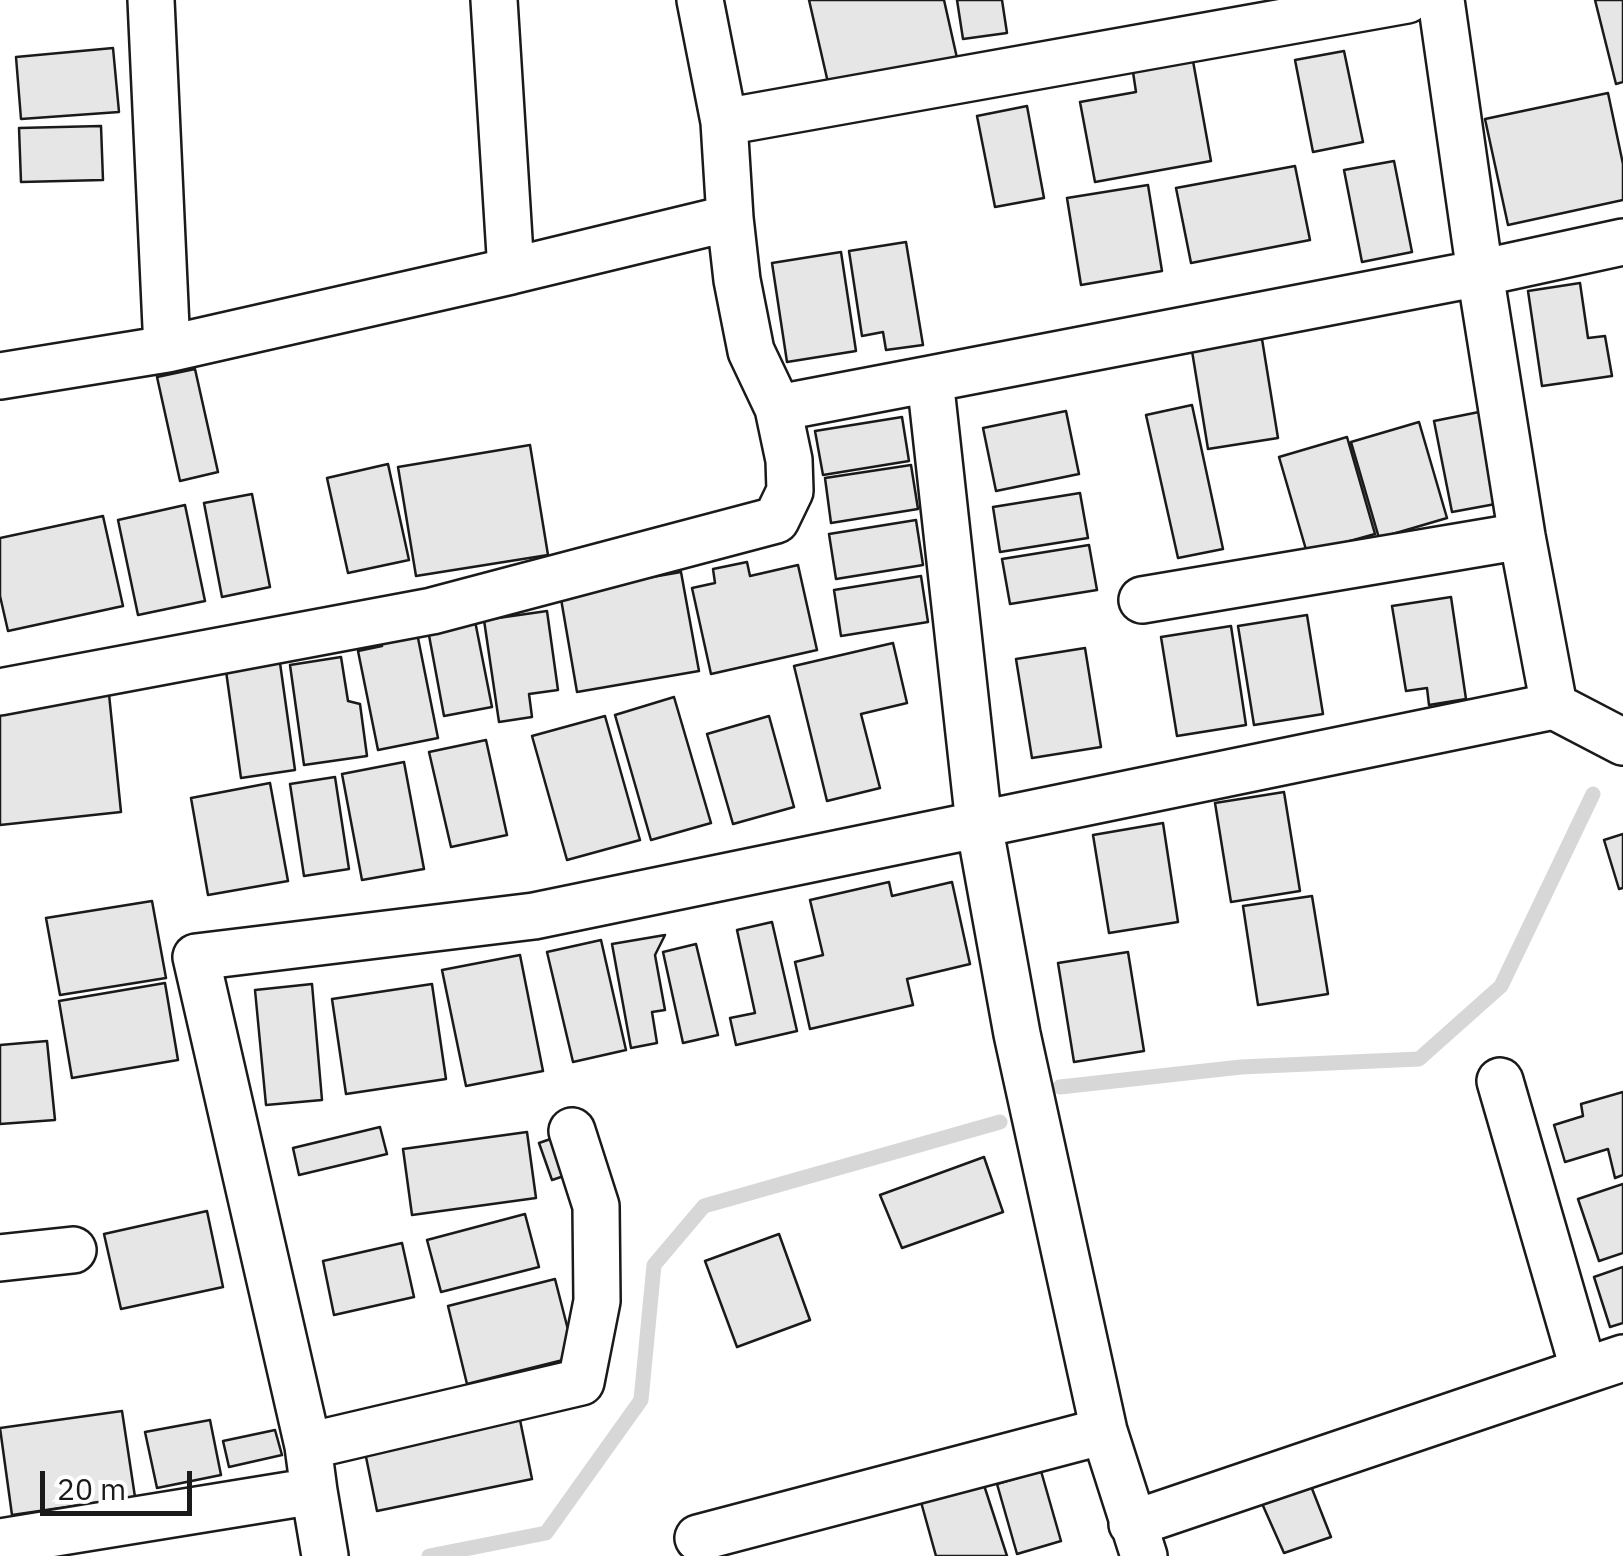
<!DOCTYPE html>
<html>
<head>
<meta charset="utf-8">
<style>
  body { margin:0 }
  #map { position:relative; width:1623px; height:1556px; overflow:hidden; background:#fff; font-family:"IBM Plex Sans",sans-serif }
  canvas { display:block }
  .scale { position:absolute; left:40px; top:1471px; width:152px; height:45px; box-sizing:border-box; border:5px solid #1a1a1a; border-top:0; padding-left:12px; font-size:30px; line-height:35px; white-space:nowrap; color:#1a1a1a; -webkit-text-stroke:8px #fff; paint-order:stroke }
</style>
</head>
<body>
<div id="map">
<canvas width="1623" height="1556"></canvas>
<div class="scale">20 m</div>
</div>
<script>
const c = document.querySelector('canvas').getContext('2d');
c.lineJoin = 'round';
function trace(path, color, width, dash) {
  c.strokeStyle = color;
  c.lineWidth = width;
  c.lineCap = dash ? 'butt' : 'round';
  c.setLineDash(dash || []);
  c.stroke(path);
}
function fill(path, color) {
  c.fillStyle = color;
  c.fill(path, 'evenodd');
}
const stream = new Path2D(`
  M 1060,1087 L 1241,1067 L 1419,1059 L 1501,986 L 1593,794
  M 429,1556 L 546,1533 L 641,1400 L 654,1265 L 704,1206 L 1000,1122`);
const building = new Path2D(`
  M 809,0 L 944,0 L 957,58 L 829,87 Z
  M 957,0 L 1002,0 L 1007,33 L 963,39 Z
  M 1595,0 L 1623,0 L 1623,82 L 1616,84 Z
  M 113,48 L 119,112 L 21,119 L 16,57 Z
  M 1344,51 L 1363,142 L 1313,152 L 1295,60 Z
  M 1193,61 L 1211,161 L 1095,182 L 1080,102 L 1136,92 L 1133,72 Z
  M 1608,93 L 1623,164 L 1623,200 L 1508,225 L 1485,119 Z
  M 1027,106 L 1044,198 L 995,207 L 977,116 Z
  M 101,126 L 103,180 L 21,182 L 19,128 Z
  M 1394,161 L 1412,252 L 1362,262 L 1344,170 Z
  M 1295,166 L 1310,240 L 1191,263 L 1176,188 Z
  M 1148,185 L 1162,271 L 1081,285 L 1067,198 Z
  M 906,242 L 923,345 L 886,350 L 883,332 L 862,336 L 849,251 Z
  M 841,252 L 856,351 L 787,362 L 772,263 Z
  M 1580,283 L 1588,338 L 1605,336 L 1612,376 L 1542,386 L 1528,291 Z
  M 1262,339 L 1278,438 L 1208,449 L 1192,351 Z
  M 195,369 L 218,472 L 180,481 L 157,377 Z
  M 1192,405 L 1223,549 L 1178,558 L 1146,415 Z
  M 1066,411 L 1079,474 L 996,491 L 983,428 Z
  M 1484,411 L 1501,503 L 1452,512 L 1434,421 Z
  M 902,417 L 909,461 L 823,475 L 815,431 Z
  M 1419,422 L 1447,518 L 1379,538 L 1351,442 Z
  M 1347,437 L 1375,534 L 1307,553 L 1279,457 Z
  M 530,445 L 548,555 L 416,576 L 398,467 Z
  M 388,464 L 409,560 L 348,573 L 327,478 Z
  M 911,465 L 918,509 L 831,523 L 825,478 Z
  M 1080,493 L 1088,538 L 1000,552 L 993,507 Z
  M 252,494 L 270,587 L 222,597 L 204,503 Z
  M 185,505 L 205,601 L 138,615 L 118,520 Z
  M 103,516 L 123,606 L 8,631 L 0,596 L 0,538 Z
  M 916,520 L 923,565 L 836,579 L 829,534 Z
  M 1089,545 L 1097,590 L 1010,604 L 1002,559 Z
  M 747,562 L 750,576 L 798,565 L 817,650 L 711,674 L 692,588 L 715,583 L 713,569 Z
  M 681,572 L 699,671 L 577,692 L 560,593 Z
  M 921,576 L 928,622 L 841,636 L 834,590 Z
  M 1451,597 L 1466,699 L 1429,705 L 1427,688 L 1406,691 L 1392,606 Z
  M 547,611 L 558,690 L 529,694 L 532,717 L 499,722 L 484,620 Z
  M 1307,615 L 1323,714 L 1254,725 L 1238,626 Z
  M 475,621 L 492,707 L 444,716 L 428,630 Z
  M 415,623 L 438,738 L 378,750 L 358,651 L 382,646 L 379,631 Z
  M 1231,626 L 1246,725 L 1177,736 L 1161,637 Z
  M 893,643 L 907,703 L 861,714 L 880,788 L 827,801 L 794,666 Z
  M 1085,648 L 1101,747 L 1032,758 L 1016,659 Z
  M 341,657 L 348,701 L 360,704 L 367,756 L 304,765 L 290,665 Z
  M 280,663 L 295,770 L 241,778 L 226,671 Z
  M 109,694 L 121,812 L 0,825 L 0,705 Z
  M 674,697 L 711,823 L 651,840 L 615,715 Z
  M 605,716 L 640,840 L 567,860 L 532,736 Z
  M 769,716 L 794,807 L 733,824 L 707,734 Z
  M 486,740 L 507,835 L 451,847 L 429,752 Z
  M 404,762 L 424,869 L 362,880 L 342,774 Z
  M 335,777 L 349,869 L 304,876 L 290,784 Z
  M 270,783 L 288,881 L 208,895 L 191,798 Z
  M 1284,792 L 1300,891 L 1231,902 L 1215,803 Z
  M 1163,823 L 1178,922 L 1109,933 L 1093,835 Z
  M 1623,834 L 1623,888 L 1619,889 L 1604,840 Z
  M 889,882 L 892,896 L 952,882 L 970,964 L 907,979 L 913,1005 L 810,1029 L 795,962 L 823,955 L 810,900 Z
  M 1312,896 L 1328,994 L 1258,1005 L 1243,906 Z
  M 152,901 L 166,978 L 60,995 L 46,918 Z
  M 772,922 L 797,1031 L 736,1045 L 730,1018 L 755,1013 L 737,930 Z
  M 665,935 L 655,955 L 665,1010 L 652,1012 L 657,1043 L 631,1048 L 612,944 Z
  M 601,940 L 626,1050 L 573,1062 L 547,952 Z
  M 696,944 L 718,1035 L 683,1043 L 663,952 Z
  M 1128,952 L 1144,1051 L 1074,1062 L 1058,963 Z
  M 520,955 L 543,1071 L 466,1086 L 442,970 Z
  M 165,983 L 178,1060 L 72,1078 L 59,1001 Z
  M 312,984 L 322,1100 L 266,1105 L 255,990 Z
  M 432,984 L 446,1079 L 346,1094 L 332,999 Z
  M 47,1041 L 55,1120 L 0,1124 L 0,1045 Z
  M 1623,1092 L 1623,1175 L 1615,1178 L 1608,1149 L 1565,1162 L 1554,1125 L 1583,1116 L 1581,1104 Z
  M 380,1127 L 387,1154 L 299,1175 L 293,1148 Z
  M 527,1132 L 536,1198 L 412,1215 L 403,1149 Z
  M 562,1135 L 576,1172 L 552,1180 L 539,1143 Z
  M 984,1157 L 1003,1212 L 902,1248 L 880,1195 Z
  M 1623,1184 L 1623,1253 L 1599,1261 L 1578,1199 Z
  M 207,1211 L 223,1287 L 121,1309 L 104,1234 Z
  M 525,1214 L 539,1267 L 441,1292 L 427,1240 Z
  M 779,1234 L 810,1320 L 737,1347 L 705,1261 Z
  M 402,1243 L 414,1297 L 334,1315 L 323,1261 Z
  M 1623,1267 L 1623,1323 L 1610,1327 L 1594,1277 Z
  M 555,1279 L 575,1357 L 467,1384 L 448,1306 Z
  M 122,1411 L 135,1497 L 12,1515 L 0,1428 Z
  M 519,1415 L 532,1479 L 377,1511 L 364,1447 Z
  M 210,1420 L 221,1475 L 157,1488 L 145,1432 Z
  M 275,1430 L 282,1455 L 229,1467 L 223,1441 Z
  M 1041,1471 L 1061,1541 L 1017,1554 L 997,1484 Z
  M 982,1479 L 1007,1556 L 936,1556 L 921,1502 Z
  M 1309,1481 L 1331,1537 L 1284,1553 L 1260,1499 Z`);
const street = new Path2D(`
  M 151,0 L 167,349 L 511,271
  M 494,0 L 511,271 L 730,218 L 724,122 L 700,0
  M 1441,0 L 1480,273 L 1623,242
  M 724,122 L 1407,0
  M 730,218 L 737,280 L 751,351 L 778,408
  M 0,376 L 167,349
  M 1142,600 L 1522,536
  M 0,692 L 432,611 L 776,520 L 790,491 L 789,460 L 778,408 L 930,379
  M 1500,1081 L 1584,1371 L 1623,1358
  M 0,1258 L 73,1250
  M 308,1446 L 581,1382 L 597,1301 L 596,1206 L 572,1131
  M 314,1491 L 325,1556
  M 1132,1524 L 1584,1371
  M 698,1538 L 1104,1431
  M 0,1542 L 314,1491 L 308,1446 L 196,957 L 534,916 L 1554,706
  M 1144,1556 L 1104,1431 L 1017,1034 L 979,824 L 930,379 L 1480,273 L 1522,536 L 1554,706 L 1623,742`);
trace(stream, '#d7d7d7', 15);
fill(building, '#e6e6e6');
trace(building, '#1a1a1a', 2.5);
trace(street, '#1a1a1a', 50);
trace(street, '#fff', 45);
</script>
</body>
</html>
